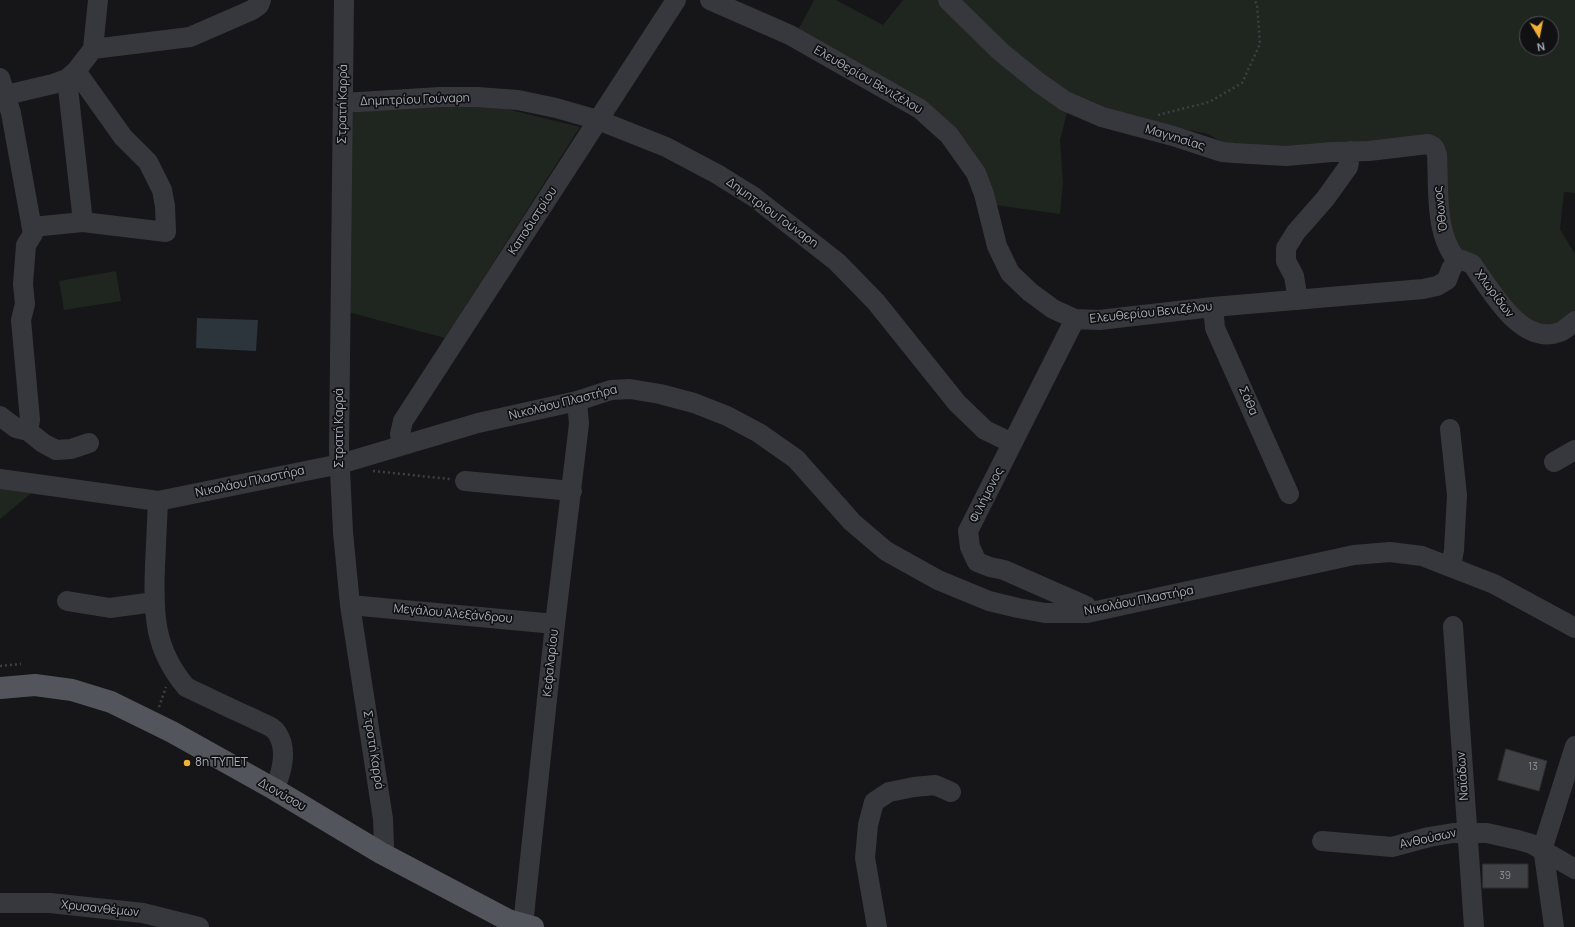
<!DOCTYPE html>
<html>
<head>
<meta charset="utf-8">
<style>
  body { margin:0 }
  #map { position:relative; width:1575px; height:927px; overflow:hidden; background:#161618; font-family:Manrope,sans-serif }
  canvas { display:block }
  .north { position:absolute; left:1519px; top:16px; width:40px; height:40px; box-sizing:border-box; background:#111113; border:1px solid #4d4f55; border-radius:50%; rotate:170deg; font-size:11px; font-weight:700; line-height:16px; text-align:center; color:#a8adb8 }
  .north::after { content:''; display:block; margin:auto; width:14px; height:18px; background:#f2b134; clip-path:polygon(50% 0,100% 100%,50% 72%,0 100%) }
</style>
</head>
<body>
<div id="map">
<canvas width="1575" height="927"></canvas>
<div class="north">N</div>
</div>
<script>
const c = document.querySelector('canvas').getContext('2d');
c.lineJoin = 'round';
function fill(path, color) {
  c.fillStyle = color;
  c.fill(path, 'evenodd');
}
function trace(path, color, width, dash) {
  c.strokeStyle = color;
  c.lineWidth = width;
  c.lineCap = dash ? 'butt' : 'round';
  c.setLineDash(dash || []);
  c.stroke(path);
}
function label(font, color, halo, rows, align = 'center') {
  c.font = font + ' Manrope,sans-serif';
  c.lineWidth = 3.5;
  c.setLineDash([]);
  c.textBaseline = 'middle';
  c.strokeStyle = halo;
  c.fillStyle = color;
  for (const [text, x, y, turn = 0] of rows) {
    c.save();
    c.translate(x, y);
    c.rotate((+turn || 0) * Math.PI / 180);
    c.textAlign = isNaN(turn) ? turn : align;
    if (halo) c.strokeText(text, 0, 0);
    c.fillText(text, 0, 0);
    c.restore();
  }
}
const green = new Path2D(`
  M 814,0 L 836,0 L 883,25 L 903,0 L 1575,0 L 1575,193 L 1564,192 L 1560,229 L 1575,254 L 1575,318 L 1547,330 L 1528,325 L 1451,243 L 1440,141 L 1286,150 L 1230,147 L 1208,134 L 1131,119 L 1073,99 L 1067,113 L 1060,140 L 1063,183 L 1060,214 L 995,205 L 962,142 L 798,30 ZM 1527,24 L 1551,24 L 1551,48 L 1527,48 Z
  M 438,105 L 499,107 L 580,127 L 445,338 L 348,312 L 348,113 Z
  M 116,271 L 121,301 L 64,310 L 59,281 Z
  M 0,485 L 35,490 L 0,519 Z`);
const water = new Path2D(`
  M 197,318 L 258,320 L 256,351 L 196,348 Z`);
const building = new Path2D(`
  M 1506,749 L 1547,761 L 1539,791 L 1498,780 Z
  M 1483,864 L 1528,864 L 1528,888 L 1483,888 Z`);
const path = new Path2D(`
  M 1158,115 L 1209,102 L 1242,83 L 1260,44 L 1257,4 L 1254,0
  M 373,471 L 450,479
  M 0,666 L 21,664
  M 159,707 L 166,687`);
const minor = new Path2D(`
  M 344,0 L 339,450 L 343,532 L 350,605 L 383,819 L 384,845 L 381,853
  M 710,0 L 790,35 L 920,109 L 949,135 L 976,173 L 984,194 L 997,246 L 1010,273 L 1030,292 L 1053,309 L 1075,319 L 1099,320 L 1213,307 L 1423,289 L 1437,286 L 1447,280 L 1451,269 L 1457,260
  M 948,0 L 1001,52 L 1038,82 L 1065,101 L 1102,117 L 1173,136 L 1222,152 L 1234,153 L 1286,156 L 1332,152 L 1369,151 L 1428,144 C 1435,146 1435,149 1437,155 C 1439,187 1434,234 1457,260
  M 93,49 L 190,37 L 252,10 L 259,5 L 261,0
  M 0,78 L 11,113 L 33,234 L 26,245 L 23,284 L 25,304 L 21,320 L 30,420 L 28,431
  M 67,79 L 83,222
  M 6,95 L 53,84 L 67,79 L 76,71 L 93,49 L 98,0
  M 343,103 L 440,97 L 477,97 L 518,100 L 556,108 L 598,120 L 666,147 L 717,174 L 754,197 L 837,262 L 876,302 L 957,403 L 985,430 L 1012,443
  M 32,227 L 83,222 L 166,232 L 165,206 L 162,190 L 148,162 L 123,137 L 76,71
  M 1457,260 L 1462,260 L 1472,264 C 1491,290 1521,347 1560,332 C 1565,330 1570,325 1575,321
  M 1298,300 L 1294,276 L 1286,261 L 1286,248 L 1296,232 L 1325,199 L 1348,167 L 1351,151
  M 1213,307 L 1215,328 L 1289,494
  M 1075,319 L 968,531 L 970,547 L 977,562 L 990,567 L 1004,570 L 1086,606 L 1087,613
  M 0,416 L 16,428 L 28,431 L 43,443 L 56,450 L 71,449 L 89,443
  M 1450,429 L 1457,495 L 1454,550 L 1451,567
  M 402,445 L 400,434 L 403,421 L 676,0
  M 1554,462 L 1575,450
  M 0,479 L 158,501 L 340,464 L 478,423 L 577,401 L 611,390 L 630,389 L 660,394 L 694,403 L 727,416 L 759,433 L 796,459 L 852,522 L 886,551 L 938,580 L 989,601 L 1018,608 L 1045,613 L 1087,613 L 1354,555 L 1390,552 L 1422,556 L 1494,584 L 1575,628
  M 465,481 L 572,491
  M 158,501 C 157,523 156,544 155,566 C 153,614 154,649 186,687 C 209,698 231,709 254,719 C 261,723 273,726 277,733 C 288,749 282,773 274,789
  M 67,601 L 110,608 L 154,602
  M 350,605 L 555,624
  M 1453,626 L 1474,927
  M 1322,841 L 1392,847 L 1429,837 L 1453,833 L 1487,833 L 1518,840 L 1532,844 L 1575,869
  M 0,903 L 50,903 L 143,913 L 199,927
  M 523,925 L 555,624 L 579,424 L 577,401
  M 877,927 L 865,858 L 868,825 L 874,802 L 889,792 L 914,787 L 935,785 L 951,792
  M 1554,927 L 1543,847 L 1575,746`);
const major = new Path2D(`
  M 0,688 L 35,685 L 72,690 L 111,702 L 172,732 L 274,789 L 381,853 L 508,920 L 533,927`);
const markers = [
  [187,763,4,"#f2b134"]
];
const numberNames = [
  ["13",1533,767],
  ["39",1505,876]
];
const streetNames = [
  ["Ελευθερίου Βενιζέλου",868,80,30],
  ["Δημητρίου Γούναρη",415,100,-2],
  ["Στρατή Καρρά",343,104,-89],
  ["Μαγνησίας",1175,138,17],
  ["Όθωνος",1441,209,-97],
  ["Δημητρίου Γούναρη",772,213,36],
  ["Καποδιστρίου",533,221,-57],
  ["Χλωρίδων",1494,294,53],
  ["Ελευθερίου Βενιζέλου",1151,313,-6],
  ["Σάθα",1248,401,66],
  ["Νικολάου Πλαστήρα",563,403,-14],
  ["Στρατή Καρρά",340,428,-90],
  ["Νικολάου Πλαστήρα",250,482,-12],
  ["Φιλήμονος",987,495,-63],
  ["Νικολάου Πλαστήρα",1139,601,-11],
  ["Μεγάλου Αλεξάνδρου",453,614,5],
  ["Κεφαλαρίου",551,663,-84],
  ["Στρατή Καρρά",373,750,81],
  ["Ναϊάδων",1463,776,-94],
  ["Διονύσου",282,795,30],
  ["Ανθούσων",1428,839,-12],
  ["Χρυσανθέμων",100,909,6]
];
const poiNames = [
  ["8η ΤΥΠΕΤ",195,763]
];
fill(green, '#1e261f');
fill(water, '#2c353c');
fill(building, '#404145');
trace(building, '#303034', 1);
trace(path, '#3d3f44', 2.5, [2, 3]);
trace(minor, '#37383d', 20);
trace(major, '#53555c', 22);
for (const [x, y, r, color] of markers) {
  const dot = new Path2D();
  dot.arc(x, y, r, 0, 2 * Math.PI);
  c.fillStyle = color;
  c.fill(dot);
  trace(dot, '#111113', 1.5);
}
label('10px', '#8e929b', null, numberNames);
label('12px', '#a8adb8', '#111113', streetNames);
label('12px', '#a8adb8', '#111113', poiNames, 'left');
</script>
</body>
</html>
